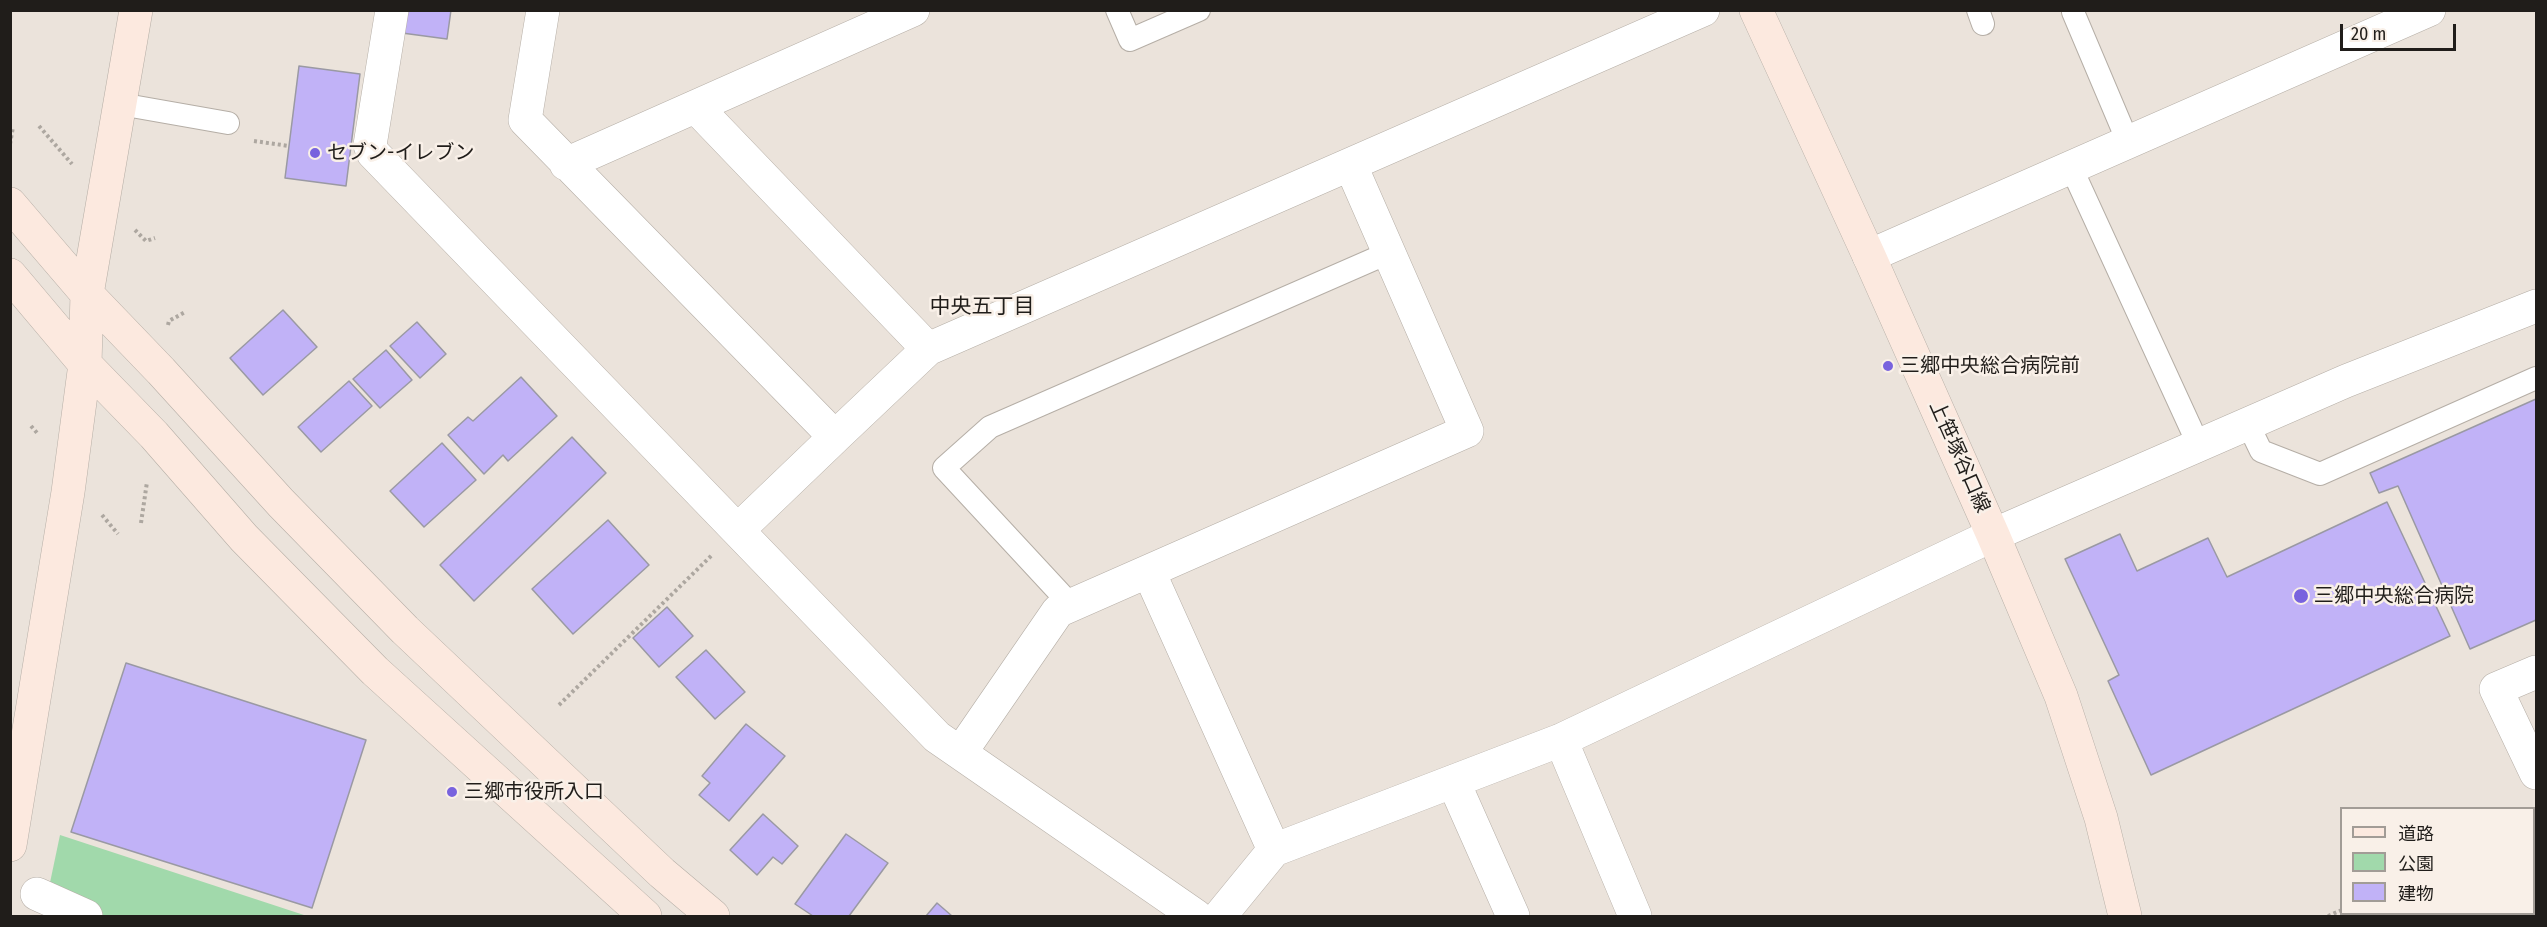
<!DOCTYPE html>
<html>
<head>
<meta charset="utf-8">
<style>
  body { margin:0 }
  #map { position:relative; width:2547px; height:927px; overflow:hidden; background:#ebe3db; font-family:"Fira Sans Condensed","Noto Sans JP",sans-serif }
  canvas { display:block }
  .frame { position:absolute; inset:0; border:12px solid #201d1a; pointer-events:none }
  .legend { position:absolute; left:2340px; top:807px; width:195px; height:108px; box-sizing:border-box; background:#f9f0e8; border:2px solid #a29c96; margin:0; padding:8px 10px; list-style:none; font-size:18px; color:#201d1a }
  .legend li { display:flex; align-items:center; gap:12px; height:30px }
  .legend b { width:30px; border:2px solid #a29c96 }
  .scale { position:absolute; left:2340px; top:24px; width:116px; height:27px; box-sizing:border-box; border:3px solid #201d1a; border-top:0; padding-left:8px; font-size:18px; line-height:21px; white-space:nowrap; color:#201d1a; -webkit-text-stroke:4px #f9f0e8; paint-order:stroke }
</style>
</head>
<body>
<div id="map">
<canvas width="2547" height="927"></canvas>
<div class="frame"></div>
<ul class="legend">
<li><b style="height:8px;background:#fce9df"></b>道路</li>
<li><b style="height:16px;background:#a1d9ab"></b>公園</li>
<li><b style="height:16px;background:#c1b2f7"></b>建物</li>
</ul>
<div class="scale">20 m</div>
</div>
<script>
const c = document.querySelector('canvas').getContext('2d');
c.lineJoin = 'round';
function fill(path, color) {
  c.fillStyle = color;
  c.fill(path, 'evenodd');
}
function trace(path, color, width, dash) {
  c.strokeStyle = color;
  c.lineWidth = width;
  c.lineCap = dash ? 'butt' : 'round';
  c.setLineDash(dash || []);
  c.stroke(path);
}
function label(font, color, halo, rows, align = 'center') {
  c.font = font + ' "Fira Sans Condensed","Noto Sans JP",sans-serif';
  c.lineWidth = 5;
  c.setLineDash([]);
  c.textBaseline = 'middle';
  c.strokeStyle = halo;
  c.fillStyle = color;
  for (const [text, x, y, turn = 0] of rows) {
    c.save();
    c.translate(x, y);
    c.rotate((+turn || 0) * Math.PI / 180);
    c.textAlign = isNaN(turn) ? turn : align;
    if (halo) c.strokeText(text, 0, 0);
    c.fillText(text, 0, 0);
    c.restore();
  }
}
const green = new Path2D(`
  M 60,835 L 307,916 L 43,916 Z`);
const building = new Path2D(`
  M 405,10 L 451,10 L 447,39 L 402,33 Z
  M 299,66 L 360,74 L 346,186 L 285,178 Z
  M 283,310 L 317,347 L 263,395 L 230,358 Z
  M 417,322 L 446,354 L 420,378 L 390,346 Z
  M 386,350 L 412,380 L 380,408 L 353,379 Z
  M 521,377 L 557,416 L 508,461 L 503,455 L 484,474 L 448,435 L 468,417 L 473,421 Z
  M 349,381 L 372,406 L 321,452 L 298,427 Z
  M 2536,399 L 2536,620 L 2470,649 L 2398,486 L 2379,493 L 2370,473 Z
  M 572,437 L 606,473 L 474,601 L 440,565 Z
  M 442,443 L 476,480 L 424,527 L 390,491 Z
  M 2387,502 L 2450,636 L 2151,775 L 2108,681 L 2119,675 L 2065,559 L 2120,534 L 2137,571 L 2208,538 L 2227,577 Z
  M 608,520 L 649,565 L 573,634 L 532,589 Z
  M 667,607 L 693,636 L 659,667 L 633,638 Z
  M 706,650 L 745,692 L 715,719 L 676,677 Z
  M 126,663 L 366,740 L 312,908 L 71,832 Z
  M 746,724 L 785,756 L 729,821 L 699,795 L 710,783 L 702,776 Z
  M 763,814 L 798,846 L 782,864 L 773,857 L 757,875 L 730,850 Z
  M 846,834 L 888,863 L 849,916 L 813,916 L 795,904 Z
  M 937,903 L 952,916 L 926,916 Z`);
const path = new Path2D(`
  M 39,126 L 72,164
  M 254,141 L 289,146
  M 10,144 L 13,127
  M 135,230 L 146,241 L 155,238
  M 168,325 L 169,321 L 185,312
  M 31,426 L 38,434
  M 102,515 L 118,534
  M 141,523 L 147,482
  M 559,705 L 712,555
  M 2328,916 L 2342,910`);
const lane = new Path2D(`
  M 1117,10 L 1130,40 L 1199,10
  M 1978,10 L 1983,24
  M 2073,12 L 2128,142
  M 120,104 L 228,123
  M 2071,167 L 2199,446
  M 2248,424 L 2261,451 L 2320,474 L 2536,378
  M 1071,605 L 944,468 L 990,427 L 1388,253`);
const street = new Path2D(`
  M 392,10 L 370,145 L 373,153 L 937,737 L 1196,916
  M 543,10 L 525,120 L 835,437 L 928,349 L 1703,10
  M 696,107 L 928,349
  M 566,164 L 913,10
  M 1869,256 L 2429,10
  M 738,530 L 835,437
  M 1149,572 L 1274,850
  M 2536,672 L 2496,689 L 2536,773
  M 1561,740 L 1635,916
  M 961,752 L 1058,611 L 1467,431 L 1351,166
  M 1454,783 L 1513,916
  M 2534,832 L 2536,831
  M 37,894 L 86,916
  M 2387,914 L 2388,916
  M 1220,916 L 1274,850 L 1561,740 L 1993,535 L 2346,381 L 2536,306`);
const secondary = new Path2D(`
  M 1756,10 L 1869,256 L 1993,535 L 2061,696 L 2101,818 L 2125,916
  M 10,204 L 87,294 L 161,371 L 281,503 L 405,630 L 662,873 L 713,916
  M 10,275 L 85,364 L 154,435 L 244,538 L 375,671 L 645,916
  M 10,845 L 68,492 L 85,364 L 87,294 L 136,10`);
const markers = [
  [315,153,6,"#7863de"],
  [1888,366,6,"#7863de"],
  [2301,596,8,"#7863de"],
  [452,792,6,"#7863de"]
];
const poiNames = [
  ["セブン-イレブン",327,153],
  ["三郷中央総合病院前",1900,366],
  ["三郷中央総合病院",2314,596],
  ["三郷市役所入口",464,792]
];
const streetNames = [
  ["上笹塚谷口線",1959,457,66]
];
const neighbourhoodNames = [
  ["中央五丁目",982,307]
];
fill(green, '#a1d9ab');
fill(building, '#c1b2f7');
trace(building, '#9a99a3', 1.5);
trace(lane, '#b5aea6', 24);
trace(street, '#b5aea6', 34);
trace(secondary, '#b5aea6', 34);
trace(path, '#ada7a0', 4, [3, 3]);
trace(lane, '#fff', 22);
trace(street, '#fff', 33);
trace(secondary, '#fce9df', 33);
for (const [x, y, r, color] of markers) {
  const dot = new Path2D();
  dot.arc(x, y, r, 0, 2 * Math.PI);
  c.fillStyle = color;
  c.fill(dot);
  trace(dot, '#f9f0e8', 2);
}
label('20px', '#201d1a', '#f9f0e8', poiNames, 'left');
label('20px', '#201d1a', '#f9f0e8', streetNames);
label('21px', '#201d1a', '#f9f0e8', neighbourhoodNames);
</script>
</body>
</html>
